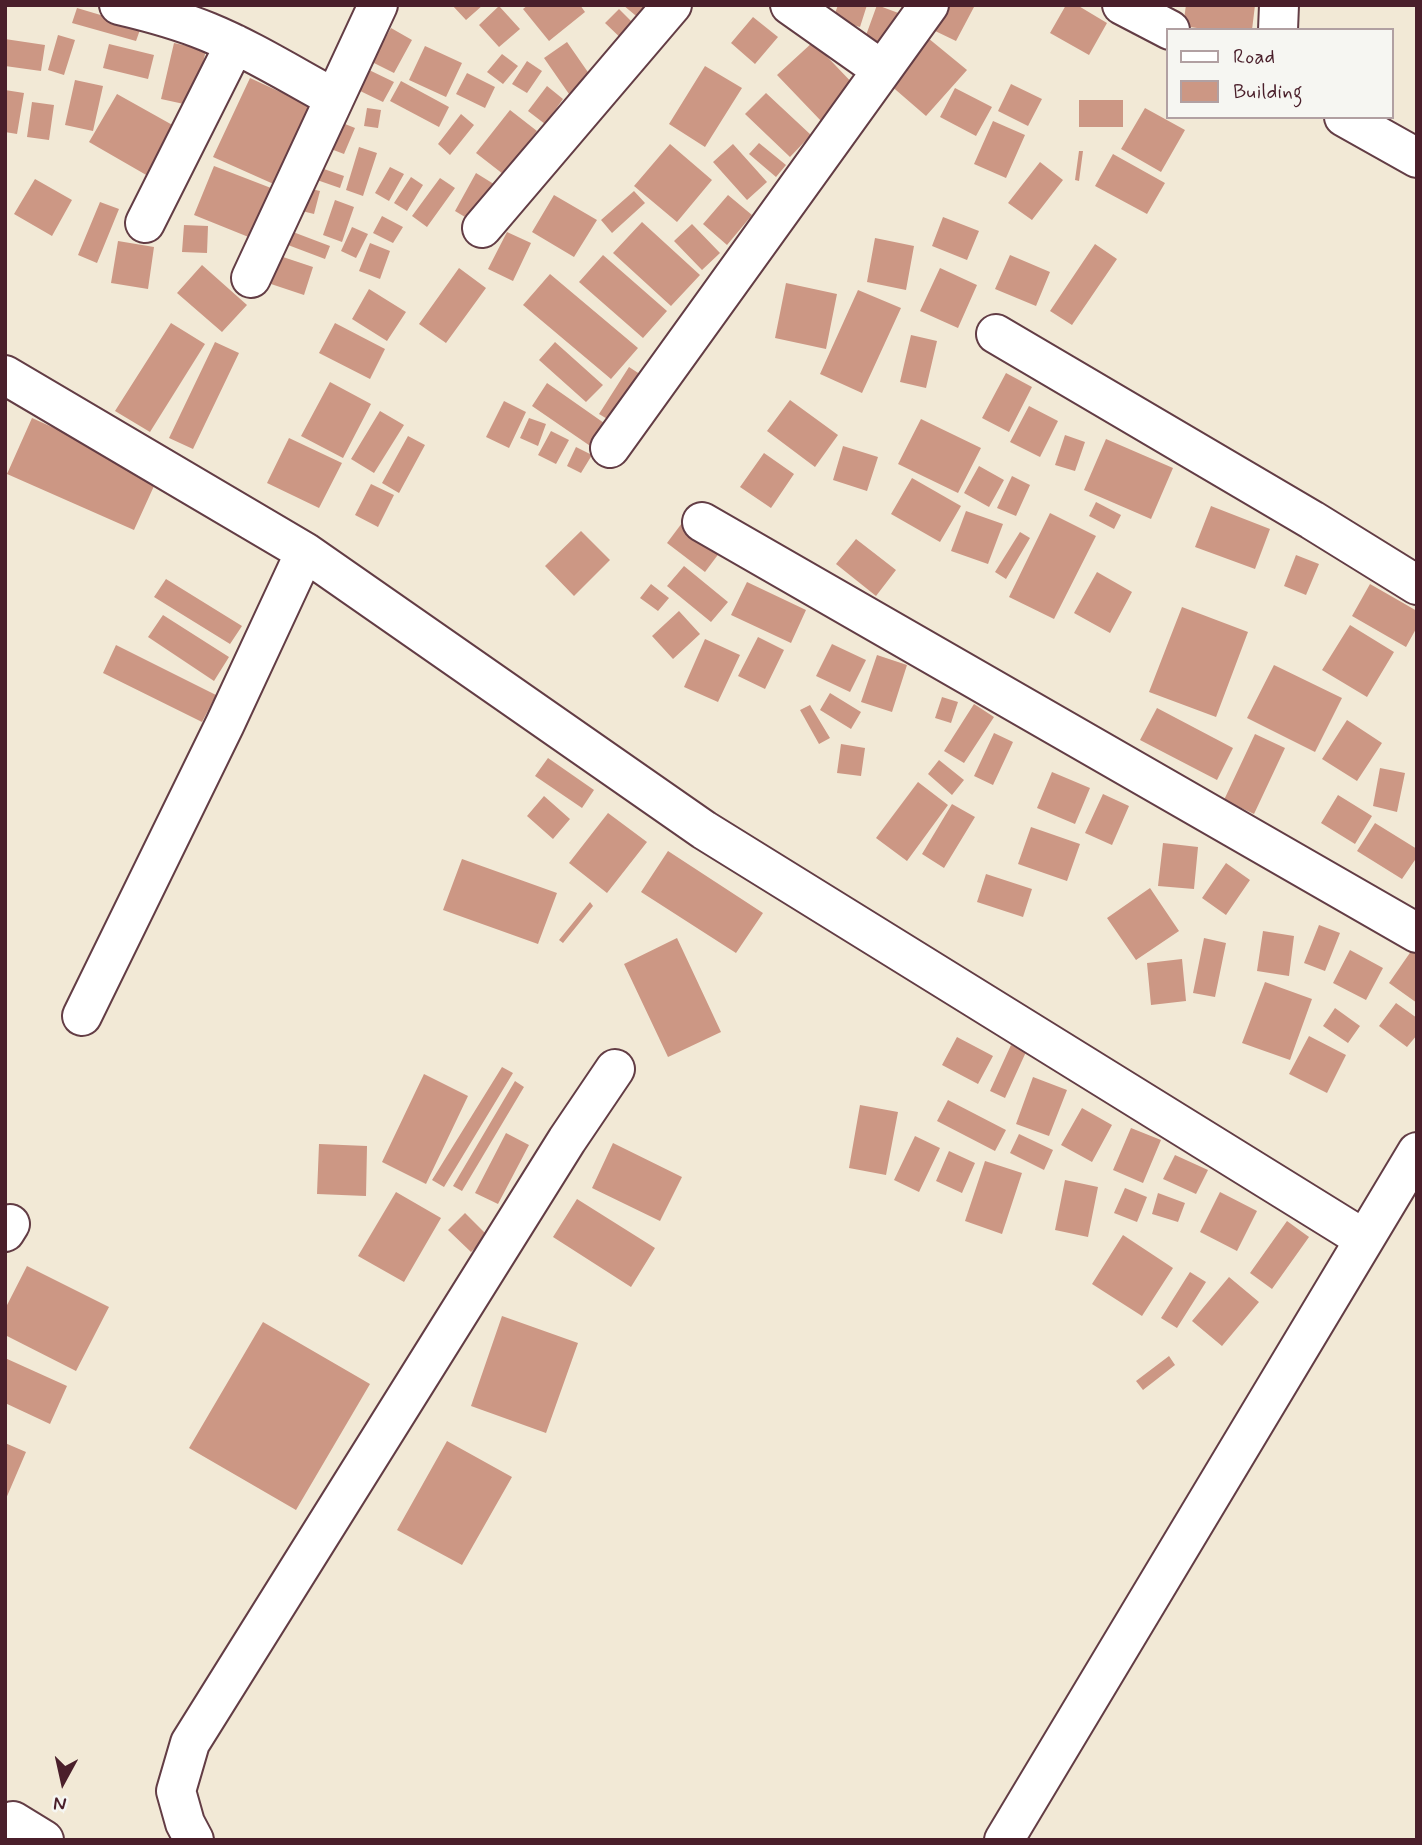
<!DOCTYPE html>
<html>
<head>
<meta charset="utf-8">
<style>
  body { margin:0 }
  #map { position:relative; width:1422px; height:1845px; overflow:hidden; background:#f2e9d6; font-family:Mynerve,sans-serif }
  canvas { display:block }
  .frame { position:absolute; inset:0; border:7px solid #4a1f2b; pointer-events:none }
  .legend { position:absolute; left:1166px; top:28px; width:228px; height:91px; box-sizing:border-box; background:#f6f6f2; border:2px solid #b1a0a2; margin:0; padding:9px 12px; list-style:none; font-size:21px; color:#4a1f2b }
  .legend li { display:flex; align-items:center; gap:14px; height:35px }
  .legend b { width:35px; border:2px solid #b1a0a2 }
  .north { position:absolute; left:28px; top:1747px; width:70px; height:70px; -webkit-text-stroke:5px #f6f6f2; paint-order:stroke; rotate:188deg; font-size:19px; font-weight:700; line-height:28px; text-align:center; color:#4a1f2b }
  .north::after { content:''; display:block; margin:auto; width:24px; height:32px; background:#4a1f2b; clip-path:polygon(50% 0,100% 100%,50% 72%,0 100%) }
</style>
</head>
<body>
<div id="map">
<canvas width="1422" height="1845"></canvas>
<div class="frame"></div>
<ul class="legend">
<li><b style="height:9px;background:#fff"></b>Road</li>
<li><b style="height:19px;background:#cc9784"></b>Building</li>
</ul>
<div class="north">N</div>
</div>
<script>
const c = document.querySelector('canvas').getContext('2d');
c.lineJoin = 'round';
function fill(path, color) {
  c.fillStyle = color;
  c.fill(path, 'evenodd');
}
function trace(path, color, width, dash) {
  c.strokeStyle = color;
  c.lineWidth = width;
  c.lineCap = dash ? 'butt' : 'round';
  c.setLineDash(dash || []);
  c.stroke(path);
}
const building = new Path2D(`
  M 452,5 L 483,5 L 466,20 Z
  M 528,5 L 580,5 L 585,12 L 549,41 L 523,9 Z
  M 623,5 L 664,5 L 647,25 Z
  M 838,5 L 867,5 L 860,27 L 833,19 Z
  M 877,5 L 901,14 L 889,47 L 865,38 Z
  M 943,5 L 974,7 L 956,41 L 931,29 Z
  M 1066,5 L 1077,5 L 1107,23 L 1089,55 L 1050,33 Z
  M 1186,5 L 1255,5 L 1252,30 L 1211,30 L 1183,26 Z
  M 499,6 L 520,29 L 499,47 L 479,25 Z
  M 77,8 L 141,27 L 136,41 L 72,23 Z
  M 619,9 L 640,30 L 627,44 L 605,23 Z
  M 753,17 L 778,37 L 755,64 L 731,43 Z
  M 391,28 L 412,40 L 394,73 L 372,62 Z
  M 58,35 L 75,40 L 64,75 L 48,70 Z
  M 928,38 L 967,70 L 926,116 L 889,84 Z
  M 5,39 L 45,45 L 41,71 L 5,66 Z
  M 567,42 L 592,78 L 569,94 L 544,58 Z
  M 813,42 L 858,89 L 822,122 L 777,75 Z
  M 174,43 L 206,50 L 193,106 L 161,99 Z
  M 109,44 L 154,55 L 148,79 L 103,68 Z
  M 425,46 L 462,63 L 446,97 L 409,80 Z
  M 502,54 L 518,66 L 503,84 L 487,72 Z
  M 527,61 L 542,71 L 527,93 L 512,84 Z
  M 705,66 L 742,88 L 705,147 L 669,124 Z
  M 367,69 L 394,82 L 383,102 L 356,89 Z
  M 467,73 L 495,87 L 485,108 L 456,94 Z
  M 250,78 L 315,108 L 278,186 L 213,157 Z
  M 75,80 L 103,86 L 93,131 L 65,125 Z
  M 401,81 L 449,107 L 439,127 L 390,101 Z
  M 1011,84 L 1042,99 L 1028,126 L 998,111 Z
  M 547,86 L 563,99 L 545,124 L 528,111 Z
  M 955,88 L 992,107 L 976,136 L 940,117 Z
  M 5,90 L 24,93 L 17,134 L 5,132 Z
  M 766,93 L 811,135 L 790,157 L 745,114 Z
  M 117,94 L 176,127 L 148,176 L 89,142 Z
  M 1079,100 L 1123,100 L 1123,127 L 1079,127 Z
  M 32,102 L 54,105 L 49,140 L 27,137 Z
  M 367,108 L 381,110 L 378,128 L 364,126 Z
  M 1145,108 L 1185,130 L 1161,172 L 1121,149 Z
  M 510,110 L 537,131 L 503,174 L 476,153 Z
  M 461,114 L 474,125 L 450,155 L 438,144 Z
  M 335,120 L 355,128 L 344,154 L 323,146 Z
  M 993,121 L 1025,135 L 1006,178 L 974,164 Z
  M 759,143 L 786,165 L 776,177 L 749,154 Z
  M 670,144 L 712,180 L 677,222 L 634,186 Z
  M 733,144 L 767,182 L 747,200 L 713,162 Z
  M 359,147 L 377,153 L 363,196 L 346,190 Z
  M 1079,151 L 1083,151 L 1079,181 L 1075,180 Z
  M 1113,154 L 1165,183 L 1147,214 L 1095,186 Z
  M 1040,162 L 1063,180 L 1032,220 L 1008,203 Z
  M 214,166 L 271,188 L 251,238 L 194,215 Z
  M 390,167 L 404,174 L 389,201 L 375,193 Z
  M 321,168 L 344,176 L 340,188 L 317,180 Z
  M 476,173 L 497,186 L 475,223 L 455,211 Z
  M 411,177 L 423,185 L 407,211 L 394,203 Z
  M 440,178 L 455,188 L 427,227 L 412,216 Z
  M 35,179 L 72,200 L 52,236 L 14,214 Z
  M 303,187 L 320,191 L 314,214 L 298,210 Z
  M 634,191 L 645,203 L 612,233 L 601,220 Z
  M 554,195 L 597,220 L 574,257 L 532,232 Z
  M 728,195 L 752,215 L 727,245 L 703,224 Z
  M 335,200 L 354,207 L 342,242 L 323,235 Z
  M 100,202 L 119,209 L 97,263 L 78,255 Z
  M 382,216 L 403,227 L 393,243 L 373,233 Z
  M 943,217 L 979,231 L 967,260 L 932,246 Z
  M 642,222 L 700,275 L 671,306 L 613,253 Z
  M 692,224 L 720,253 L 702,270 L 674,241 Z
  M 184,225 L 208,226 L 207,253 L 182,252 Z
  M 352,227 L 368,234 L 356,258 L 341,251 Z
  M 293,232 L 330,246 L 325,259 L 288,245 Z
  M 507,232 L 531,243 L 513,281 L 488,269 Z
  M 875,238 L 914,246 L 906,290 L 867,282 Z
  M 118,241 L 154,247 L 148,289 L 111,283 Z
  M 370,243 L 390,251 L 380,279 L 359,271 Z
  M 1095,244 L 1117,259 L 1072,325 L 1050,311 Z
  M 603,255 L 667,311 L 643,338 L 579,282 Z
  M 1010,255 L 1050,272 L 1036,306 L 995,289 Z
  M 280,256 L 313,267 L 304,295 L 271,284 Z
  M 202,265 L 247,305 L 222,332 L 177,293 Z
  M 459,268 L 486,288 L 446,343 L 419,324 Z
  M 940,268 L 977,285 L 958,328 L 920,311 Z
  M 550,274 L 638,348 L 611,379 L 523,305 Z
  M 786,283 L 837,294 L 826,349 L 775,338 Z
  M 369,289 L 406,312 L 387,341 L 352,319 Z
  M 858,290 L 901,308 L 862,393 L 820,374 Z
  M 171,323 L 205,344 L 150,432 L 115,411 Z
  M 335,323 L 385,349 L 370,379 L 319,353 Z
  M 911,335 L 937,341 L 926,388 L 900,382 Z
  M 215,342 L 239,353 L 193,449 L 169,438 Z
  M 555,342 L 603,385 L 586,402 L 539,360 Z
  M 629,367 L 649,380 L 619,426 L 599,414 Z
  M 1006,373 L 1032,387 L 1009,432 L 982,418 Z
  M 330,382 L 371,404 L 343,458 L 301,436 Z
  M 547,383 L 614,430 L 599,452 L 532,406 Z
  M 790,400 L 838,435 L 815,467 L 767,431 Z
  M 504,401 L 526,412 L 509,448 L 486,437 Z
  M 1029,406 L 1058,421 L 1040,457 L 1010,442 Z
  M 380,411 L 404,425 L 374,473 L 351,459 Z
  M 32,418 L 159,475 L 134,530 L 7,474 Z
  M 529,418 L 546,424 L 538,446 L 520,438 Z
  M 921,419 L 981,448 L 958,493 L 898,464 Z
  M 551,431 L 569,440 L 556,464 L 538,455 Z
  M 1065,435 L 1085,442 L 1075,471 L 1055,465 Z
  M 408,436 L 425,445 L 399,493 L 382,483 Z
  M 289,438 L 342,463 L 319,508 L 267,483 Z
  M 1106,439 L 1173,468 L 1151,519 L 1084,490 Z
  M 843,446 L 878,457 L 867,491 L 833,480 Z
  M 576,447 L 592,455 L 581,473 L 567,466 Z
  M 764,453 L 794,474 L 771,508 L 740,487 Z
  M 979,466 L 1004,480 L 989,507 L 964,493 Z
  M 1012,476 L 1030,485 L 1016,516 L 997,508 Z
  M 912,478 L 961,506 L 940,542 L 891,514 Z
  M 371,484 L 394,495 L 378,527 L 355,515 Z
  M 1096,502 L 1121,515 L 1114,529 L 1089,516 Z
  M 1211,506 L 1270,529 L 1255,569 L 1195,547 Z
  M 966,511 L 1003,524 L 988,564 L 951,551 Z
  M 1050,513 L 1096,536 L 1054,619 L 1009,597 Z
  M 682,523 L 720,552 L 705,572 L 667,543 Z
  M 581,531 L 610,560 L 574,596 L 545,566 Z
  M 1020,532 L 1030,538 L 1006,579 L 995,572 Z
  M 856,539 L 896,570 L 876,596 L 836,564 Z
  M 1296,555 L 1319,564 L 1306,595 L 1284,586 Z
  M 684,566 L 728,602 L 711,622 L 667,586 Z
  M 1097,572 L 1132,592 L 1110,633 L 1074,613 Z
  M 166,579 L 242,626 L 230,644 L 154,597 Z
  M 747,582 L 806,610 L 791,643 L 731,615 Z
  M 651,584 L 669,598 L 658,611 L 640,598 Z
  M 1370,584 L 1417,611 L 1417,627 L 1406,647 L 1352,616 Z
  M 1182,607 L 1248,632 L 1216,717 L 1149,692 Z
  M 679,611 L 700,634 L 673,659 L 652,636 Z
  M 163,615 L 229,657 L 214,681 L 148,637 Z
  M 1350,625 L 1394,652 L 1367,697 L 1322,670 Z
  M 758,637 L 784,650 L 765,689 L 738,676 Z
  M 705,639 L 740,655 L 718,702 L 684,687 Z
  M 832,644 L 866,660 L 850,692 L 816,676 Z
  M 116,645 L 216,695 L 202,722 L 103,673 Z
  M 877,655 L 907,665 L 892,712 L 861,702 Z
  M 1274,665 L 1342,698 L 1315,752 L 1247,718 Z
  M 830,693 L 861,712 L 851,729 L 820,710 Z
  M 942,697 L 958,702 L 951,723 L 935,718 Z
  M 974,704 L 994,717 L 964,763 L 944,751 Z
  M 810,705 L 830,738 L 819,744 L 800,710 Z
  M 1157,708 L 1233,748 L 1217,780 L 1140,740 Z
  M 1347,720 L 1382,743 L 1357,781 L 1322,759 Z
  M 994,733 L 1013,742 L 993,785 L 974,776 Z
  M 1255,734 L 1285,748 L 1254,814 L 1224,800 Z
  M 841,744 L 865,748 L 861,776 L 837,773 Z
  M 548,758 L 594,790 L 582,808 L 535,776 Z
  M 939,760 L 964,780 L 952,795 L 928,774 Z
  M 1380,768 L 1405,773 L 1397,812 L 1373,806 Z
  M 1052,772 L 1090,788 L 1075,824 L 1037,808 Z
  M 918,782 L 948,805 L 907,861 L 876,838 Z
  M 1103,794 L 1129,806 L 1112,845 L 1085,833 Z
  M 1338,795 L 1372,816 L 1355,844 L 1321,823 Z
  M 544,796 L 570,819 L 553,839 L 527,816 Z
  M 952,804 L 975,817 L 944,868 L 922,854 Z
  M 608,813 L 647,842 L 607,893 L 569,863 Z
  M 1375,823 L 1417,849 L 1417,857 L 1402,879 L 1357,851 Z
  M 1031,827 L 1080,844 L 1067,881 L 1018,864 Z
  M 1163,843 L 1198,847 L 1194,889 L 1158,886 Z
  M 668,851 L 763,913 L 736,953 L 641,892 Z
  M 462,859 L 557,893 L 538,944 L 443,910 Z
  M 1226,863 L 1250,880 L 1226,915 L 1202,898 Z
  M 986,874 L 1032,889 L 1023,917 L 977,902 Z
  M 1150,888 L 1179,931 L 1136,960 L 1107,918 Z
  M 590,902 L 593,906 L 563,943 L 559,940 Z
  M 1319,925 L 1340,933 L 1325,971 L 1304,963 Z
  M 1263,931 L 1294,936 L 1289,976 L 1257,971 Z
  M 677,938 L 721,1032 L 668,1057 L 624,964 Z
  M 1204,938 L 1226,943 L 1215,997 L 1193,993 Z
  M 1414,947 L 1417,949 L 1417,1003 L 1389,983 Z
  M 1350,950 L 1383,968 L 1366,1000 L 1333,983 Z
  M 1182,959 L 1186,1001 L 1151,1005 L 1147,963 Z
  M 1265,982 L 1312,999 L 1290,1060 L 1242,1043 Z
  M 1396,1003 L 1417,1018 L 1417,1035 L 1407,1047 L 1379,1026 Z
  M 1335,1008 L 1360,1026 L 1348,1043 L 1323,1026 Z
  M 1309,1036 L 1346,1055 L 1327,1093 L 1289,1074 Z
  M 957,1037 L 993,1056 L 978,1084 L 942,1065 Z
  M 1011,1045 L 1026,1052 L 1005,1098 L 990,1091 Z
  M 502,1067 L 513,1073 L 444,1187 L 432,1180 Z
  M 424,1074 L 468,1096 L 426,1184 L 382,1162 Z
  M 1033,1077 L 1067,1090 L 1049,1136 L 1016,1124 Z
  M 515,1081 L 524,1087 L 462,1191 L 453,1186 Z
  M 948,1100 L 1006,1130 L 995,1151 L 937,1121 Z
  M 860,1105 L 898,1112 L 886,1175 L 849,1168 Z
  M 1082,1108 L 1112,1125 L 1092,1162 L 1061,1145 Z
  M 1131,1128 L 1161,1140 L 1143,1183 L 1113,1170 Z
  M 506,1133 L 529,1145 L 498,1204 L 475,1193 Z
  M 1019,1134 L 1053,1150 L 1044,1170 L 1010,1153 Z
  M 915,1136 L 940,1148 L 919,1192 L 894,1180 Z
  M 613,1143 L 682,1177 L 660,1221 L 592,1188 Z
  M 319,1144 L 367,1146 L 366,1196 L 317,1194 Z
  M 949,1151 L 975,1163 L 962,1193 L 936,1181 Z
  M 1175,1155 L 1208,1170 L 1196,1194 L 1163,1179 Z
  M 985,1161 L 1022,1173 L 1002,1234 L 965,1221 Z
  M 1065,1180 L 1098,1187 L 1088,1237 L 1055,1230 Z
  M 1125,1188 L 1147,1197 L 1137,1222 L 1114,1213 Z
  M 396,1192 L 441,1218 L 404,1282 L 358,1256 Z
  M 1220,1192 L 1257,1211 L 1237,1251 L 1200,1232 Z
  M 1158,1193 L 1185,1203 L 1178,1222 L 1152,1214 Z
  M 577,1199 L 655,1248 L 631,1287 L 553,1237 Z
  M 465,1213 L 488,1236 L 471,1252 L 448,1230 Z
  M 1287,1221 L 1309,1237 L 1272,1289 L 1250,1273 Z
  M 1123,1235 L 1173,1268 L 1142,1316 L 1092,1284 Z
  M 27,1266 L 109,1307 L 76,1371 L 5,1335 L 5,1309 Z
  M 1190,1272 L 1206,1282 L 1177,1328 L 1161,1318 Z
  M 1229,1277 L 1259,1302 L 1222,1346 L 1192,1321 Z
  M 502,1316 L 578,1343 L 546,1433 L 471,1406 Z
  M 263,1322 L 370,1384 L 296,1510 L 189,1448 Z
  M 1169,1356 L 1175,1365 L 1143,1390 L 1136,1381 Z
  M 5,1358 L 67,1386 L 50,1424 L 5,1403 Z
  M 447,1441 L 512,1477 L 462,1565 L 397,1530 Z
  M 5,1443 L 26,1452 L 5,1501 Z`);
const minor = new Path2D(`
  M 119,5 C 149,12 179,20 208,32 C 252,50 293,76 334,98
  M 790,5 L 882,70
  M 1122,5 L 1170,30
  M 1278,30 L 1279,5
  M 1344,117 L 1417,158
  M 145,223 L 235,44
  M 482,228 L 672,5
  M 251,278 L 378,5
  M 996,334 L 1312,520 L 1417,585
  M 5,375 L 305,552 L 704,830 L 1364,1239
  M 610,448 L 929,5
  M 702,522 L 1417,933
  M 82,1016 L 225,724 L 305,552
  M 5,1232 L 10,1224
  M 13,1821 L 44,1840
  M 194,1840 L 185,1823 L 176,1791 L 190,1743 L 567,1140 L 615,1069
  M 1004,1840 L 1417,1152`);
fill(building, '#cc9784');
trace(minor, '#633d45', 42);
trace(minor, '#fff', 38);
</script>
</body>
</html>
